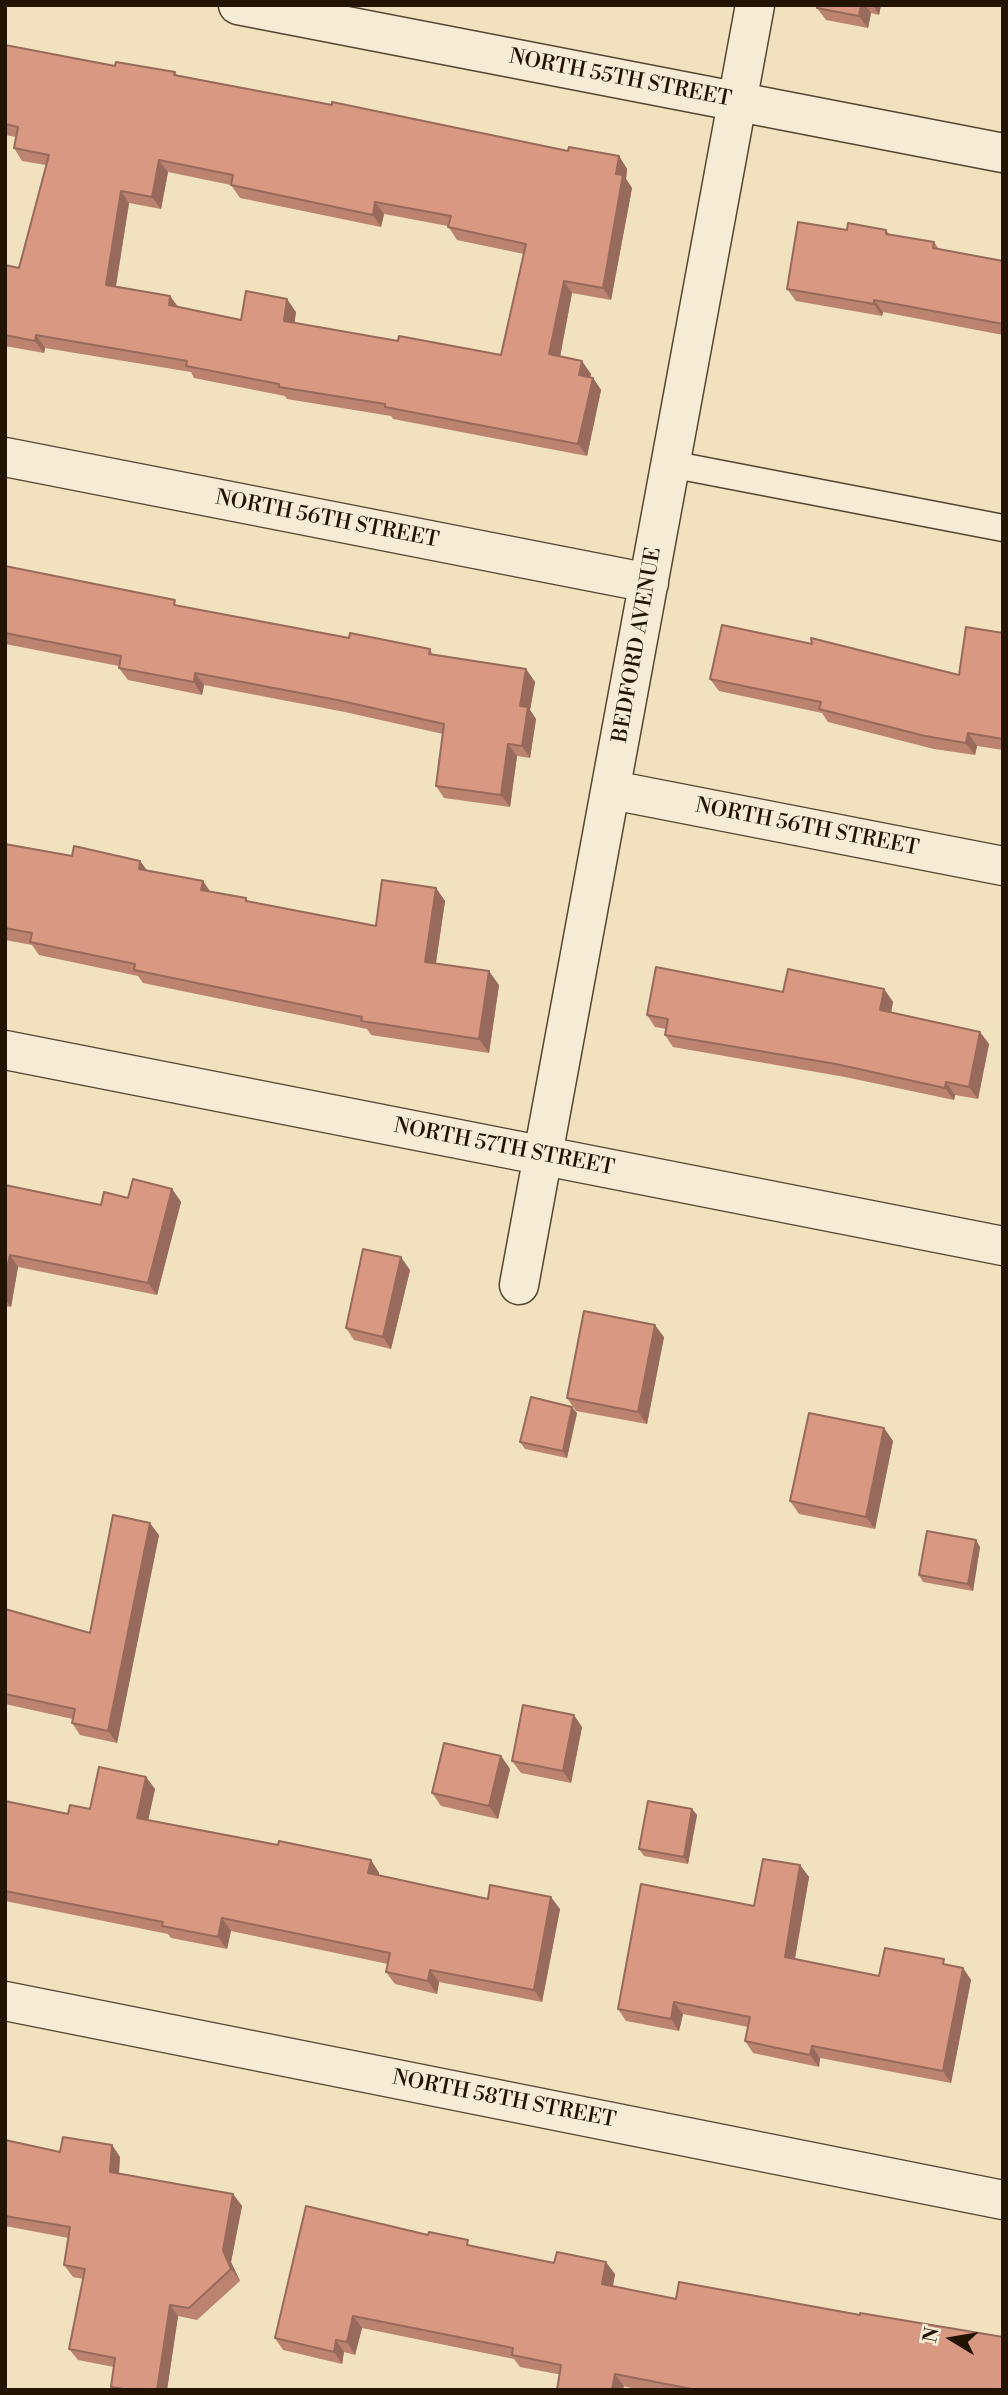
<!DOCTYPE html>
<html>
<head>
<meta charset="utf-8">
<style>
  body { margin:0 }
  #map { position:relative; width:1008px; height:2395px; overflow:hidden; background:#f1e1be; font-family:"Libre Bodoni",serif }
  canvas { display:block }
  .frame { position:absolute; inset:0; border:7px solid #231301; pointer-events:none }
  .north { position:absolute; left:917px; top:2304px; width:70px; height:70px; -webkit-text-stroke:5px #f6ecd5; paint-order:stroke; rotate:281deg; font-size:19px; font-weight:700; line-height:28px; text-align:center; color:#231301 }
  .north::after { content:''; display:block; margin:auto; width:24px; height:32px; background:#231301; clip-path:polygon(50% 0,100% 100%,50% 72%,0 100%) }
</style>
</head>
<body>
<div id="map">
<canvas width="1008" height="2395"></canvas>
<div class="frame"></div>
<div class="north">N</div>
</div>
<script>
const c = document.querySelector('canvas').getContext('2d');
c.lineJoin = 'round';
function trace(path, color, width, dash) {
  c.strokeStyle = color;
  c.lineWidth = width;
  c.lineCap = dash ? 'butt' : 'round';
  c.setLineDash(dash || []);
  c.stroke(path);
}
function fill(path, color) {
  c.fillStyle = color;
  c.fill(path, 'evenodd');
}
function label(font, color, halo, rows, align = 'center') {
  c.font = font + ' "Libre Bodoni",serif';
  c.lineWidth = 7;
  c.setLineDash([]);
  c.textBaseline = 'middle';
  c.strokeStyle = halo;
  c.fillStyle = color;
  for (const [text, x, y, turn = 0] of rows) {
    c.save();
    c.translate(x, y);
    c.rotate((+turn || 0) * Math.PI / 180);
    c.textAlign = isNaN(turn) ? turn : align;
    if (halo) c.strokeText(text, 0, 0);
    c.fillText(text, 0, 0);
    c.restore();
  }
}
const lane = new Path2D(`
  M 670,464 L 1003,528`);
const street = new Path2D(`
  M 238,5 L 1003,153
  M 5,457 L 649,583
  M 612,790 L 1003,866
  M 5,1050 L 1003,1246
  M 519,1285 L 755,5
  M 5,2001 L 1003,2200`);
const wall = new Path2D(`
  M 818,5 L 881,5 L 879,15 L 871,13 L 868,28 L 826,20 L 817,8 Z
  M 5,45 L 115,66 L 175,72 L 177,75 L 568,151 L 619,156 L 627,169 L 626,179 L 632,188 L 611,300 L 572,293 L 560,357 L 591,374 L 590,377 L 593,378 L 601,390 L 587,456 L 393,419 L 391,416 L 287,399 L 285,396 L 194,378 L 191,372 L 45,348 L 44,353 L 5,346 L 5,265 L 19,268 L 46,165 L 22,161 L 14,148 L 16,137 L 5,135 ZM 168,172 L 231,185 L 240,198 L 381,227 L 384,214 L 448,226 L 457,240 L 524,254 L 501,355 L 398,341 L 294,323 L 296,312 L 241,320 L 178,307 L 170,296 L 116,287 L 129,203 L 161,209 Z
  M 847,230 L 886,230 L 890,235 L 934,242 L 939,249 L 1003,261 L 1003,335 L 883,312 L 882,316 L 796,301 L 787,289 Z
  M 5,566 L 179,606 L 349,638 L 430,649 L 433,655 L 526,669 L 535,682 L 530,710 L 536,719 L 530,758 L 517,756 L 510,807 L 444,798 L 436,786 L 443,734 L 345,712 L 204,685 L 202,695 L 128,680 L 119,668 L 119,666 L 5,644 Z
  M 1003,633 L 1003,750 L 977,746 L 975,755 L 934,749 L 828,722 L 822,713 L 719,691 L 710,679 L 959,675 Z
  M 5,844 L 72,856 L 140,861 L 147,871 L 203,881 L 210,891 L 246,898 L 248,901 L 376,926 L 436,888 L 445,901 L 436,963 L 499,985 L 489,1053 L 371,1035 L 367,1029 L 143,983 L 138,976 L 39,955 L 32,945 L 5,940 Z
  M 884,989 L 893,1002 L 891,1013 L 980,1032 L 989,1044 L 978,1099 L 955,1095 L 954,1100 L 845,1077 L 673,1047 L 665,1035 L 666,1029 L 655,1027 L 647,1015 L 783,992 Z
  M 5,1185 L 101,1205 L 128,1198 L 172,1189 L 181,1202 L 157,1295 L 18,1267 L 11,1307 L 5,1306 Z
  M 410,1270 L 391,1349 L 354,1340 L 346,1328 Z
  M 664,1337 L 647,1424 L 576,1411 L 567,1398 Z
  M 577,1413 L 567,1458 L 525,1449 L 520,1442 Z
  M 884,1428 L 893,1441 L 875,1529 L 799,1514 L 790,1501 Z
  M 159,1535 L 117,1743 L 80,1735 L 72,1723 L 73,1719 L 5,1704 L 5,1609 L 90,1633 Z
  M 980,1547 L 973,1591 L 923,1582 L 919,1575 Z
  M 582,1727 L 571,1783 L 521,1773 L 512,1761 Z
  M 501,1756 L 510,1769 L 498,1819 L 441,1806 L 432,1793 Z
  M 146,1777 L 155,1789 L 148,1820 L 278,1845 L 371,1860 L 379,1873 L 379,1875 L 488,1899 L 560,1909 L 542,2002 L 439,1982 L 437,1994 L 395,1984 L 386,1972 L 388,1964 L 231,1931 L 227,1949 L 171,1938 L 168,1934 L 5,1901 L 5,1801 L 68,1814 L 90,1809 Z
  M 692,1809 L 697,1815 L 688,1864 L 644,1856 L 639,1849 Z
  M 800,1865 L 809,1877 L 795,1959 L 879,1976 L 948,1965 L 963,1968 L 971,1980 L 951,2083 L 820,2058 L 819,2067 L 753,2053 L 745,2041 L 748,2027 L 683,2014 L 679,2031 L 626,2021 L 618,2009 L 754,1906 Z
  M 5,2140 L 60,2152 L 112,2145 L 120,2157 L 119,2173 L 233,2194 L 242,2206 L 231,2262 L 240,2281 L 197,2320 L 178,2316 L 167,2390 L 113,2390 L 111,2387 L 114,2367 L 78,2360 L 69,2349 L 83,2279 L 73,2277 L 64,2265 L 69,2238 L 5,2226 Z
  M 428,2235 L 472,2246 L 554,2263 L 615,2274 L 613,2286 L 1003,2390 L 643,2390 L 520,2367 L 514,2359 L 362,2328 L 355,2355 L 344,2352 L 342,2364 L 283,2350 L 275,2338 Z`);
const shadedWall = new Path2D(`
  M 861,5 L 865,5 L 871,13 L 868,28 L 859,16 Z
  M 873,5 L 881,5 L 879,15 Z
  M 619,156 L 627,169 L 626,179 L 632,188 L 611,300 L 603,288 Z
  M 159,160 L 168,172 L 161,209 L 152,197 Z
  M 121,191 L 129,203 L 114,297 L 106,285 Z
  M 375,202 L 384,214 L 381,227 L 373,215 Z
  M 564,281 L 572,293 L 558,367 L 549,354 Z
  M 170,296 L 179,308 L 169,305 Z
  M 287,299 L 296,312 L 293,334 L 284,321 Z
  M 874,300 L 883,312 L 882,316 L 874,304 Z
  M 36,335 L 45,348 L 44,353 L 35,341 Z
  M 582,361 L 591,374 L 588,387 L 579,375 Z
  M 593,378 L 601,390 L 587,456 L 578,444 Z
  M 526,669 L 535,682 L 530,710 L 536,719 L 530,758 L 522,746 L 520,706 Z
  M 195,673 L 204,685 L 202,695 L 194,682 Z
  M 968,733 L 977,746 L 975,755 L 966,743 Z
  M 508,744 L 517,756 L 510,807 L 501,795 Z
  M 140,861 L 150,874 L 139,869 Z
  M 203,881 L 212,895 L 201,890 Z
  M 436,888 L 445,901 L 434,975 L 425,962 Z
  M 489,971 L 499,985 L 489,1053 L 479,1039 Z
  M 884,989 L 893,1002 L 889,1023 L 880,1010 Z
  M 980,1032 L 989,1044 L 978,1099 L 969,1087 Z
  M 946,1082 L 955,1095 L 954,1100 L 945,1088 Z
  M 172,1189 L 181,1202 L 157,1295 L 148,1283 Z
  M 10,1255 L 18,1267 L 11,1307 L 5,1299 L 5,1277 Z
  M 401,1257 L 410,1270 L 391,1349 L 383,1337 Z
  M 655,1325 L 664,1337 L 647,1424 L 638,1412 Z
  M 572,1407 L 577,1413 L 567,1458 L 563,1451 Z
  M 884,1428 L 893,1441 L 875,1529 L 866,1517 Z
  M 150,1523 L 159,1535 L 117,1743 L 108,1731 Z
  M 976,1540 L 980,1547 L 973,1591 L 968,1584 Z
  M 574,1715 L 582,1727 L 571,1783 L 563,1771 Z
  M 501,1756 L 510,1769 L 498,1819 L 489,1806 Z
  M 146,1777 L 155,1789 L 146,1830 L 137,1818 Z
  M 692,1809 L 697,1815 L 688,1864 L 684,1857 Z
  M 371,1860 L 379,1873 L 377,1885 L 368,1873 Z
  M 800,1865 L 809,1877 L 793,1969 L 785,1957 Z
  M 551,1897 L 560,1909 L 542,2002 L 534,1990 Z
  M 222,1918 L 231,1931 L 227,1949 L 218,1937 Z
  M 963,1968 L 971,1980 L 951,2083 L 943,2071 Z
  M 430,1970 L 439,1982 L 437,1994 L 428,1981 Z
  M 674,2002 L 683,2014 L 679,2031 L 671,2019 Z
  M 812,2046 L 820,2058 L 819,2067 L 810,2055 Z
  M 112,2145 L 120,2157 L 118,2184 L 110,2172 Z
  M 233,2194 L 242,2206 L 231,2262 L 240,2281 L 231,2269 L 223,2250 Z
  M 606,2262 L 615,2274 L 611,2296 L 602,2284 Z
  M 170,2305 L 178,2316 L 167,2390 L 157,2390 Z
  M 353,2316 L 362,2328 L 355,2355 L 347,2342 Z
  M 336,2340 L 344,2352 L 342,2364 L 334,2352 Z
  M 615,2374 L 624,2386 L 623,2390 L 612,2390 Z`);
const building = new Path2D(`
  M 818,5 L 861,5 L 859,16 L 817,8 Z
  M 5,45 L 115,66 L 116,62 L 175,72 L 174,75 L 332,105 L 332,102 L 568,151 L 569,147 L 619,156 L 616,174 L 623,175 L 603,288 L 564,281 L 549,354 L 582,361 L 579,375 L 593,378 L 578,444 L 385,407 L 385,404 L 279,387 L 279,384 L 186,366 L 187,361 L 36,335 L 35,341 L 5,335 L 5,265 L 19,268 L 49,155 L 14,148 L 18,127 L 5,124 ZM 159,160 L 233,175 L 231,185 L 373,215 L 375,202 L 451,216 L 448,227 L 526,244 L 501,355 L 399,336 L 398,341 L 284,321 L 287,299 L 246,291 L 241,320 L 169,305 L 170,296 L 106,285 L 121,191 L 152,197 Z
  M 798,222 L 847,230 L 848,223 L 886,230 L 886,234 L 934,242 L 933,248 L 1003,261 L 1003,324 L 874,300 L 874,304 L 787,289 Z
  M 5,566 L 175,600 L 174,605 L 349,638 L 350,633 L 430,649 L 429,654 L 526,669 L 520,706 L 528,707 L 522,746 L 508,744 L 501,795 L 436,786 L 444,724 L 337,700 L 195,673 L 194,682 L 119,668 L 121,656 L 5,633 Z
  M 722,625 L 812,644 L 811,638 L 959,675 L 966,627 L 1003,633 L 1003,739 L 968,733 L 966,743 L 925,736 L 819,709 L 821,702 L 710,679 Z
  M 5,844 L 72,856 L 74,846 L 140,861 L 139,869 L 203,881 L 201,890 L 246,898 L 246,901 L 376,926 L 382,880 L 436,888 L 425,962 L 489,971 L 479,1039 L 361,1021 L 362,1017 L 134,970 L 135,964 L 30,942 L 32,933 L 5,928 Z
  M 656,967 L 783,992 L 788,969 L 884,989 L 880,1010 L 980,1032 L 969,1087 L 946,1082 L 945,1088 L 836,1064 L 665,1035 L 668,1019 L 647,1015 Z
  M 133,1179 L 172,1189 L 148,1283 L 10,1255 L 5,1277 L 5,1185 L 101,1205 L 104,1192 L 128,1198 Z
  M 363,1249 L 401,1257 L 383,1337 L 346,1328 Z
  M 584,1311 L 655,1325 L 638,1412 L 567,1398 Z
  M 531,1397 L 572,1407 L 563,1451 L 520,1442 Z
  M 809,1413 L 884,1428 L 866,1517 L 790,1501 Z
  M 113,1515 L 150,1523 L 108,1731 L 72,1723 L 75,1709 L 5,1694 L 5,1609 L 90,1633 Z
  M 927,1531 L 976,1540 L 968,1584 L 919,1575 Z
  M 523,1705 L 574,1715 L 563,1771 L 512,1761 Z
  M 444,1743 L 501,1756 L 489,1806 L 432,1793 Z
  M 99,1767 L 146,1777 L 137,1818 L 278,1845 L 279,1841 L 371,1860 L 368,1873 L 488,1899 L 490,1885 L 551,1897 L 534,1990 L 430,1970 L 428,1981 L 386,1972 L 390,1953 L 222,1918 L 218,1937 L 162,1926 L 163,1922 L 5,1891 L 5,1801 L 68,1814 L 70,1805 L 90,1809 Z
  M 648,1801 L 692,1809 L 684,1857 L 639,1849 Z
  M 763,1859 L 800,1865 L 785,1957 L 879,1976 L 885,1948 L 944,1959 L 943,1964 L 963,1968 L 943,2071 L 812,2046 L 810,2055 L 745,2041 L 750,2017 L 674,2002 L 671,2019 L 618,2009 L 641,1884 L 754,1906 Z
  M 63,2137 L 112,2145 L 110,2172 L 233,2194 L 223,2250 L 231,2269 L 189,2308 L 170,2305 L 157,2390 L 131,2390 L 111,2387 L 115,2358 L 69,2349 L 85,2269 L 64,2265 L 70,2227 L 5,2216 L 5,2140 L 60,2152 Z
  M 306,2206 L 428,2235 L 429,2232 L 468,2240 L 467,2245 L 554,2263 L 557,2252 L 606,2262 L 602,2284 L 676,2299 L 679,2282 L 860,2315 L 860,2313 L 1003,2337 L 1003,2390 L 697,2390 L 615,2374 L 612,2390 L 557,2390 L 561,2365 L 512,2355 L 513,2348 L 353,2316 L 347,2342 L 336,2340 L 334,2352 L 275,2338 Z`);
const streetNames = [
  ["NORTH 55TH STREET",620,79,11],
  ["NORTH 56TH STREET",327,520,11],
  ["BEDFORD AVENUE",638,645,-80],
  ["NORTH 56TH STREET",807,828,11],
  ["NORTH 57TH STREET",504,1148,11],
  ["NORTH 58TH STREET",504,2100,11]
];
trace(lane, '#564630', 29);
trace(street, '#564630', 41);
trace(lane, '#f6ecd5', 26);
trace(street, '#f6ecd5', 38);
fill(wall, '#bb8370');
fill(shadedWall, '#986a5b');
fill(building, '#d99882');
trace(building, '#986a5b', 2);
label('21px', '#231301', '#f6ecd5', streetNames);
</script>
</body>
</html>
